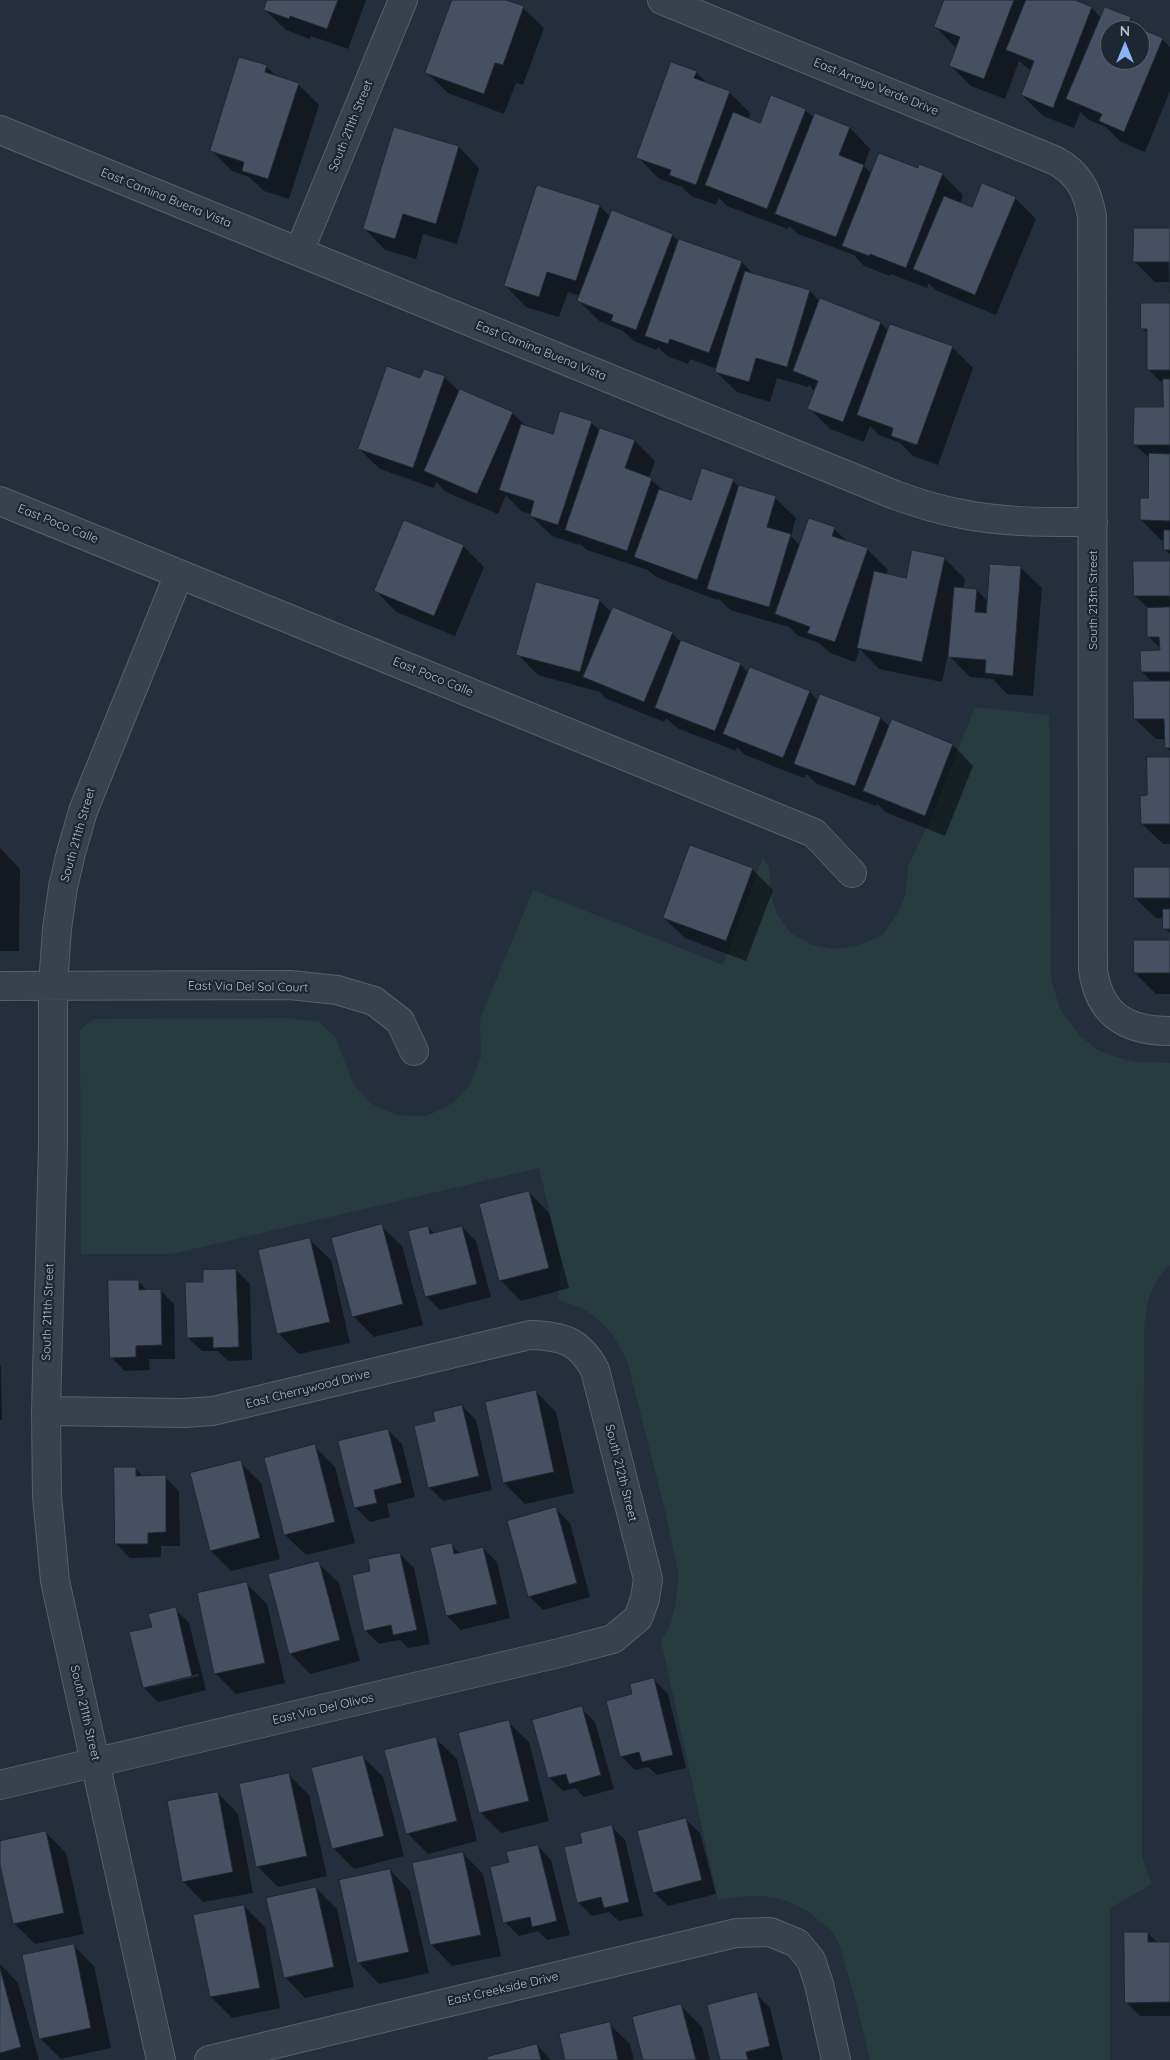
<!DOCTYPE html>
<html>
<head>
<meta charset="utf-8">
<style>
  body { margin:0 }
  #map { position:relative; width:1170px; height:2060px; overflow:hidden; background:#242f3e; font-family:Quicksand,sans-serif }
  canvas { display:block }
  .north { position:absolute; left:1100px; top:20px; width:50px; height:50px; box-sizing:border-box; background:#1d2633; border:1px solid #59626f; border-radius:50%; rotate:0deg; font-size:14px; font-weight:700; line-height:20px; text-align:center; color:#b4bcc9 }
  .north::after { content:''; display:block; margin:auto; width:18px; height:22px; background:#8ab4f8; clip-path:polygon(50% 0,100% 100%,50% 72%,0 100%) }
</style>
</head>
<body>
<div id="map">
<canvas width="1170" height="2060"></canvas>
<div class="north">N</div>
</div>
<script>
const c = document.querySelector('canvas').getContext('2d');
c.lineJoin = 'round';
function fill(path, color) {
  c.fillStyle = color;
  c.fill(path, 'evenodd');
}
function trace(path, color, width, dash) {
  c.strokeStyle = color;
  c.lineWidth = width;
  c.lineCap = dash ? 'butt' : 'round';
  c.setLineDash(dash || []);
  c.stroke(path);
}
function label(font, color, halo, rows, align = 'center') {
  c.font = font + ' Quicksand,sans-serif';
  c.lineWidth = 4.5;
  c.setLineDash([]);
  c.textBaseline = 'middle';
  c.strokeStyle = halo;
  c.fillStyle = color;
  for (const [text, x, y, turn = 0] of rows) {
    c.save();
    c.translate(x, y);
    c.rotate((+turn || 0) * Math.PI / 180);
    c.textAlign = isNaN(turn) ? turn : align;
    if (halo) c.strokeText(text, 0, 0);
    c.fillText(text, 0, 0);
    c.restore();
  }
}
const green = new Path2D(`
  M 975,707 L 1049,715 L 1051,979 L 1060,1009 L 1079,1035 L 1099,1051 L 1133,1062 L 1170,1063 L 1170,1265 C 1150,1283 1145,1307 1144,1334 L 1142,1828 L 1142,1857 L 1152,1884 L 1110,1908 L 1110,2060 L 870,2060 C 863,2030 856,2001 847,1971 C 844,1961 841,1949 837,1939 C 834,1932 827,1926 821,1922 C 790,1894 758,1892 718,1900 L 661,1641 L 670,1626 L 675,1606 L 679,1576 L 664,1506 L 627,1360 L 613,1335 L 598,1319 L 582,1308 L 558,1300 L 561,1260 L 539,1168 L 172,1254 L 81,1254 L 80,1030 L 93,1019 L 288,1018 L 319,1022 L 336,1038 L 353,1084 L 372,1104 L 397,1115 L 427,1116 L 453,1103 L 469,1086 L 481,1057 L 480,1019 L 533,890 L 723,965 L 763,856 L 769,868 L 770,892 L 777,914 L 791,933 L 810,944 L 832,949 L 857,946 L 883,935 L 897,914 L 906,893 L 908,867 L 930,820 Z`);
const shadow = new Path2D(`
  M 269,0 L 366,0 L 348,49 L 311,36 L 310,39 L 286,30 L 265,10 Z
  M 453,0 L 503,0 L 523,8 L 544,28 L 523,85 L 516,83 L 504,114 L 448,93 L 427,73 Z
  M 946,0 L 1071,0 L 1092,8 L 1101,18 L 1130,18 L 1143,31 L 1162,39 L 1170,47 L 1170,91 L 1145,152 L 1121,142 L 1106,127 L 1089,120 L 1080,112 L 1074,128 L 1043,116 L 1022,95 L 1031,71 L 1019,61 L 1005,99 L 971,86 L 951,66 L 956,48 L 936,27 ZM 1110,30 L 1140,30 L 1140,60 L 1110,60 Z
  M 266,66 L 278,78 L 298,84 L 319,105 L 289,199 L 264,191 L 249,177 L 232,171 L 211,150 Z
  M 696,72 L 709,85 L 729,92 L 750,113 L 748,119 L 761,124 L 805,110 L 814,118 L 850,128 L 870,149 L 864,166 L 872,174 L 919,170 L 942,174 L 963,195 L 960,204 L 973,209 L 1015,198 L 1036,219 L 996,315 L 935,290 L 929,283 L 927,288 L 891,274 L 890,276 L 864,266 L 854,255 L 798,234 L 789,226 L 788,229 L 727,206 L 719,198 L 716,205 L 691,196 L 682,187 L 658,178 L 638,157 Z
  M 394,128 L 459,147 L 479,168 L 457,244 L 423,234 L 416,259 L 385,250 L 365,229 Z
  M 538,186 L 600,206 L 610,217 L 672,235 L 680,242 L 680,240 L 742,262 L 754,275 L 810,291 L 820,302 L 881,323 L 888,331 L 952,347 L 973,368 L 938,465 L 913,456 L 900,443 L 879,435 L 870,426 L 864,442 L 830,429 L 809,408 L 815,392 L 809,385 L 808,387 L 777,378 L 770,402 L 737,392 L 716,372 L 717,369 L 690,359 L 688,364 L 667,356 L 658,347 L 656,350 L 634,341 L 623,331 L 599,321 L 578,300 L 580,296 L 568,292 L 559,317 L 526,307 L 506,286 Z
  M 1170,230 L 1170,282 L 1155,282 L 1134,261 Z
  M 1170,304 L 1170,554 L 1165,550 L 1165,541 L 1162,541 L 1141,520 L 1149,500 L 1150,459 L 1134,444 L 1164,408 L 1164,385 L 1149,370 L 1149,335 L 1142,328 Z
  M 444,377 L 460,392 L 512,413 L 526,426 L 553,435 L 591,422 L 600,431 L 635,441 L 655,461 L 649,478 L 665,492 L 691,502 L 733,481 L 739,487 L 775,498 L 796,518 L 791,536 L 800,546 L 834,529 L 849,543 L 867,549 L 888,570 L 886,575 L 907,579 L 944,558 L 965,579 L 963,589 L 977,590 L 988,602 L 992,565 L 1021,568 L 1042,588 L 1033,696 L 1007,694 L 993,679 L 970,677 L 948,655 L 942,682 L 879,669 L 860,649 L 855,662 L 830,653 L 819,643 L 797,635 L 789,627 L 730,610 L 718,598 L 717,600 L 656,577 L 648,570 L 587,550 L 579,543 L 579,545 L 552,536 L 531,516 L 531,514 L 521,511 L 506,495 L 498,514 L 446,492 L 436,482 L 434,488 L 380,469 L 359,449 L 421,379 Z
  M 463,546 L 484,567 L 455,636 L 396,612 L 376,591 Z
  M 1170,562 L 1170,751 L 1166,747 L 1166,739 L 1156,739 L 1135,719 L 1152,682 L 1142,672 L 1161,652 L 1161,649 L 1149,637 L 1148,608 L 1135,596 Z
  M 599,600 L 612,613 L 672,633 L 681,642 L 740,664 L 749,673 L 751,669 L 810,692 L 819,702 L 881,718 L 890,727 L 893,721 L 953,745 L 973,766 L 945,836 L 885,812 L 877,803 L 876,806 L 817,784 L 806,774 L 804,778 L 745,755 L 737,747 L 736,751 L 677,728 L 666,718 L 664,722 L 605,698 L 600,692 L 538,675 L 517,654 Z
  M 1170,758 L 1170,844 L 1163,844 L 1142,824 L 1149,796 Z
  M 0,848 L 20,869 L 19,951 L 0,951 Z
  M 1170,868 L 1170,933 L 1165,928 L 1165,918 L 1156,918 L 1135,898 Z
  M 752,869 L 773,890 L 746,961 L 685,938 L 664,918 Z
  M 1170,941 L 1170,994 L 1156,994 L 1135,973 Z
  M 529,1192 L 549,1213 L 569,1288 L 521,1301 L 500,1280 Z
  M 381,1226 L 402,1246 L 423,1325 L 374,1337 L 353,1316 Z
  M 428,1227 L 435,1234 L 462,1227 L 476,1241 L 491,1297 L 440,1310 L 426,1296 Z
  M 310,1240 L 331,1260 L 350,1343 L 299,1354 L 278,1333 Z
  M 236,1270 L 250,1284 L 252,1360 L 228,1361 L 218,1351 L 202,1351 L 188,1338 Z
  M 138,1281 L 148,1291 L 160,1290 L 174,1304 L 175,1359 L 149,1359 L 150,1370 L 125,1371 L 111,1357 Z
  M 0,1365 L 1,1367 L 2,1420 L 0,1420 Z
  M 535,1391 L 556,1412 L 574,1493 L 525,1504 L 504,1483 L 486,1402 Z
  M 462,1406 L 476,1420 L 492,1490 L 443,1501 L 429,1487 L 437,1422 Z
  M 388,1430 L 402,1444 L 415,1497 L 387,1504 L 390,1517 L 370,1522 L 356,1508 L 339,1442 Z
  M 314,1446 L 335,1467 L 355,1543 L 306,1555 L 285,1535 L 265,1459 Z
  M 240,1462 L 261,1483 L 280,1559 L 231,1571 L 211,1551 Z
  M 135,1468 L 144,1477 L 165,1477 L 179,1491 L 180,1546 L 161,1546 L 161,1557 L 130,1558 L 116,1544 Z
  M 556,1509 L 570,1523 L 590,1597 L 543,1610 L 529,1596 Z
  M 451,1545 L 460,1554 L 483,1548 L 497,1562 L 510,1618 L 461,1630 L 447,1616 Z
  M 400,1554 L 414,1568 L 430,1644 L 408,1648 L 400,1640 L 379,1644 L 365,1630 L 372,1572 Z
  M 318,1563 L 339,1583 L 360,1661 L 310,1674 L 290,1653 Z
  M 247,1584 L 267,1604 L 285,1683 L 236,1694 L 215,1673 Z
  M 175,1609 L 189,1623 L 206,1690 L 158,1702 L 144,1688 L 153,1628 ZM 198,1674 L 199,1676 L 152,1687 L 152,1685 Z
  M 654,1680 L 668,1694 L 686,1768 L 657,1775 L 648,1767 L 635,1770 L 621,1756 L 634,1695 Z
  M 581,1708 L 595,1722 L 614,1789 L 584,1797 L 575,1788 L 563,1791 L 550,1778 Z
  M 508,1722 L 529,1742 L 549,1821 L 501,1833 L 480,1812 Z
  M 436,1739 L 457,1759 L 477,1841 L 428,1854 L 407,1833 Z
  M 362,1756 L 383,1777 L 404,1856 L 354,1869 L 333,1848 Z
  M 289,1775 L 309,1795 L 327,1876 L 278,1887 L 257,1866 Z
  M 218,1793 L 238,1814 L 253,1893 L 203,1902 L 183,1881 Z
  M 686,1820 L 700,1833 L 716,1894 L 668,1906 L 654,1892 Z
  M 611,1826 L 625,1840 L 643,1916 L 619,1921 L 609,1912 L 592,1916 L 578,1902 L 583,1844 Z
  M 45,1832 L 66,1853 L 84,1934 L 35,1944 L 14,1923 L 0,1860 L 0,1842 Z
  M 538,1846 L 551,1860 L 570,1935 L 547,1940 L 538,1931 L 519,1936 L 505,1922 L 510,1863 Z
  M 463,1853 L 483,1874 L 501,1956 L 452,1966 L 432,1945 L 414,1864 Z
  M 390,1870 L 410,1891 L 429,1973 L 379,1984 L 359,1963 L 340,1881 Z
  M 316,1888 L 337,1909 L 354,1987 L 305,1998 L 285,1977 Z
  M 244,1906 L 265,1927 L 280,2008 L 232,2018 L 211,1997 Z
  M 1148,1933 L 1158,1943 L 1170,1943 L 1170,2016 L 1140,2016 L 1126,2002 Z
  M 73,1945 L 94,1966 L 111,2048 L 61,2059 L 40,2038 Z
  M 0,1964 L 18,1983 L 39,2060 L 0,2060 Z
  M 756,1994 L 770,2008 L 783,2060 L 722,2060 Z
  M 681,2006 L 702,2027 L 710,2060 L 644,2060 Z
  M 609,2024 L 630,2044 L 634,2060 L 567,2060 Z
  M 537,2045 L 551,2060 L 489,2060 Z`);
const building = new Path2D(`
  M 267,0 L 338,0 L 327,29 L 290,16 L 289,19 L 264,10 Z
  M 452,0 L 506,0 L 524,6 L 503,65 L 495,63 L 484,94 L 425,73 Z
  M 944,0 L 1014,0 L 984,79 L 949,66 L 960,37 L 934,27 Z
  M 1026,0 L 1075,0 L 1092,7 L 1053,108 L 1021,95 L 1034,61 L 1006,50 Z
  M 1105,7 L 1131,17 L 1129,24 L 1163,38 L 1124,132 L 1099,121 L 1102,114 L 1066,99 ZM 1110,30 L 1140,30 L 1140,60 L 1110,60 Z
  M 239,57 L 267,65 L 265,72 L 299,83 L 268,179 L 242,171 L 244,162 L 210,151 Z
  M 671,62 L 697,71 L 694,78 L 730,91 L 696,185 L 669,175 L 671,170 L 636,158 Z
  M 771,95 L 806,109 L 767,209 L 705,185 L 733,112 L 760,123 Z
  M 815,113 L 850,127 L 839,155 L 864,165 L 836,237 L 775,214 Z
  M 394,127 L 459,146 L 436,224 L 403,214 L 395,239 L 363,229 Z
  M 879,153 L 918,168 L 919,164 L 943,173 L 906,268 L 870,254 L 869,256 L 842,246 Z
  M 982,183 L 1016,197 L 975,295 L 913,269 L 944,196 L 972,207 Z
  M 537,185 L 600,205 L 576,281 L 547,272 L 539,297 L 504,286 Z
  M 612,210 L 673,234 L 636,330 L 611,321 L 613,315 L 577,301 Z
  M 1134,228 L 1170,228 L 1170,293 L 1169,262 L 1133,262 Z
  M 679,239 L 742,261 L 709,353 L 670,339 L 668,344 L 645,336 Z
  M 745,271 L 810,290 L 787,367 L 756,358 L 749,382 L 715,372 Z
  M 820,298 L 881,322 L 843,422 L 807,409 L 818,381 L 793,371 Z
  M 1141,303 L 1170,303 L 1170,370 L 1147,370 L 1147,329 L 1141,329 Z
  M 890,324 L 953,346 L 917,445 L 891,436 L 893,428 L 857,415 Z
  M 387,366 L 420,378 L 424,369 L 445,376 L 413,468 L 358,449 Z
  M 1163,379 L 1170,379 L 1170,445 L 1133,445 L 1134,407 L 1163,407 Z
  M 460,389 L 513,412 L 477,494 L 424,471 Z
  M 560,411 L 592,421 L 558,525 L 530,516 L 534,501 L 499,490 L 521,424 L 553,434 Z
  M 600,428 L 635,440 L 625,468 L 652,478 L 627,551 L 565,530 Z
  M 1149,453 L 1170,454 L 1170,521 L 1140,520 L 1140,498 L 1148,498 Z
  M 702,468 L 734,479 L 697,580 L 634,557 L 659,489 L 691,500 Z
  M 739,485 L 776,496 L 767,527 L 791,534 L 769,607 L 707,589 Z
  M 809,518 L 835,527 L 832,536 L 868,548 L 835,642 L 807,633 L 810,627 L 775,614 Z
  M 404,520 L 464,545 L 434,616 L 374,591 Z
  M 1164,530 L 1170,530 L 1170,550 L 1164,550 Z
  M 912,550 L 945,557 L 922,662 L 857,648 L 874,571 L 906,578 Z
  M 1133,561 L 1170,561 L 1170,596 L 1134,596 Z
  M 990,564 L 1021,566 L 1013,676 L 985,673 L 986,660 L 948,657 L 954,587 L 977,589 L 975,612 L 986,613 Z
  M 536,582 L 600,599 L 580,672 L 516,655 Z
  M 613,607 L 673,632 L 644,702 L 583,677 Z
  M 1170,607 L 1170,672 L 1141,672 L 1140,651 L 1160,650 L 1159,637 L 1147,637 L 1147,608 Z
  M 681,640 L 741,663 L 715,731 L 655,708 Z
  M 750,667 L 810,691 L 783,758 L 723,734 Z
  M 1133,681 L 1170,681 L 1170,748 L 1165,748 L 1164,719 L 1134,719 Z
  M 820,694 L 881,717 L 855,786 L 794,764 Z
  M 892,719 L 953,744 L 925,816 L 863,791 Z
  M 1147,757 L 1170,757 L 1170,824 L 1141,824 L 1140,796 L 1147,795 Z
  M 690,845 L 753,868 L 726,941 L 663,918 Z
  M 1134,867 L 1170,867 L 1170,898 L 1134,898 Z
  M 1163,909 L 1170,909 L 1170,929 L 1163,929 Z
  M 1134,940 L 1170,940 L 1170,973 L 1134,973 Z
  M 529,1191 L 549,1268 L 499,1281 L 479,1204 Z
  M 382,1224 L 403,1304 L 352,1317 L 331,1238 Z
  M 428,1226 L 430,1234 L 462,1226 L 477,1284 L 425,1297 L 408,1231 Z
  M 310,1238 L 330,1322 L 277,1334 L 258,1250 Z
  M 236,1269 L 239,1347 L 213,1348 L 213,1337 L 187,1338 L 185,1282 L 203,1282 L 203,1270 Z
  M 108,1280 L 139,1280 L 139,1290 L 161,1289 L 162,1345 L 136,1346 L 136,1357 L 110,1358 Z
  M 536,1390 L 554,1472 L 503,1483 L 485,1402 Z
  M 462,1405 L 479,1476 L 428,1488 L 414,1426 L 435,1421 L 433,1412 Z
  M 388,1429 L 402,1483 L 374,1490 L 377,1503 L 354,1508 L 338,1441 Z
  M 315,1444 L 335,1522 L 284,1535 L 264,1458 Z
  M 241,1460 L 260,1538 L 210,1551 L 190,1473 Z
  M 114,1467 L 136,1467 L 136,1476 L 166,1475 L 166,1532 L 148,1533 L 148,1544 L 115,1544 Z
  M 556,1507 L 577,1583 L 528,1597 L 507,1521 Z
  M 452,1543 L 454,1554 L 483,1547 L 497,1604 L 446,1616 L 430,1548 Z
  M 400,1553 L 417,1630 L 393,1635 L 391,1625 L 364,1631 L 352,1575 L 370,1571 L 368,1559 Z
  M 319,1561 L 340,1640 L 289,1654 L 268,1574 Z
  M 247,1582 L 265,1663 L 214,1674 L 197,1593 Z
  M 176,1607 L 192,1676 L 143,1688 L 129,1632 L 152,1627 L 148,1614 Z
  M 654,1678 L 673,1755 L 642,1762 L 639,1752 L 620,1757 L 606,1701 L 632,1694 L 630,1684 Z
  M 582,1706 L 601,1775 L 569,1784 L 566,1774 L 548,1778 L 532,1720 Z
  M 509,1720 L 529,1801 L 479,1813 L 458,1733 Z
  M 436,1737 L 457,1821 L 406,1834 L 384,1750 Z
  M 363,1755 L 384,1836 L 332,1849 L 311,1768 Z
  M 289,1773 L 307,1856 L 256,1867 L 239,1784 Z
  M 218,1792 L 233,1872 L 182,1882 L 167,1801 Z
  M 686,1818 L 702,1880 L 653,1893 L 637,1831 Z
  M 612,1825 L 629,1902 L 604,1908 L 601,1897 L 577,1903 L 564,1847 L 582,1843 L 580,1833 Z
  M 46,1831 L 64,1913 L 13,1924 L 0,1865 L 0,1841 Z
  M 538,1845 L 557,1921 L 532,1927 L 530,1917 L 503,1923 L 490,1867 L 509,1862 L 506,1852 Z
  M 463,1852 L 481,1935 L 430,1945 L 412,1863 Z
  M 390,1869 L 409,1952 L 357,1963 L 339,1880 Z
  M 316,1887 L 334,1967 L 284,1978 L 266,1898 Z
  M 244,1905 L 260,1988 L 210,1997 L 193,1915 Z
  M 1124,1932 L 1148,1932 L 1148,1942 L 1170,1942 L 1170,2002 L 1125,2003 Z
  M 74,1944 L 91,2028 L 39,2039 L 22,1955 Z
  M 0,1968 L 21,2047 L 0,2053 Z
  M 757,1992 L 770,2046 L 746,2052 L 748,2060 L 720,2060 L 707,2005 Z
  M 681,2004 L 696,2060 L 643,2060 L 632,2017 Z
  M 610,2022 L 618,2060 L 565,2060 L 559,2034 Z
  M 537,2044 L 541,2060 L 487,2060 L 487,2057 Z`);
const street = new Path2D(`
  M 662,0 L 1054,160 C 1078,172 1088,191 1092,217 L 1093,969 C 1099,1015 1126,1031 1170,1031
  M 0,130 L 895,495 C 917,503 939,510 962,514 C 1005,523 1049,522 1093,522
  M 299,252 L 403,0
  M 0,501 L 814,833 L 852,873
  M 0,986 L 290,985 L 337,990 L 374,1001 L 400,1021 L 414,1051
  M 0,1785 L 559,1653 L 613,1639 L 638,1618 L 645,1599 L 648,1579 L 595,1370 C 579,1340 562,1336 530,1335 L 213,1411 L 184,1413 L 46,1411
  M 161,2060 L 55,1581 L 47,1496 L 46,1411 L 53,1145 L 53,985 L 57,929 L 63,887 L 71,853 L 83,811 L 179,574
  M 209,2060 L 736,1933 L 770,1932 L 797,1943 L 811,1960 L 819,1984 L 836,2060`);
const streetNames = [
  ["East Arroyo Verde Drive",876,87,22],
  ["South 211th Street",351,126,-68],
  ["East Camina Buena Vista",166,198,22],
  ["East Camina Buena Vista",541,351,22],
  ["East Poco Calle",58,524,22],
  ["South 213th Street",1093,600,-90],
  ["East Poco Calle",433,677,22],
  ["South 211th Street",78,835,-74],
  ["East Via Del Sol Court",248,987,1],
  ["South 211th Street",48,1312,-88],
  ["East Cherrywood Drive",308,1389,-14],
  ["South 212th Street",621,1473,76],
  ["East Via Del Olivos",323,1709,-13],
  ["South 211th Street",85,1713,77],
  ["East Creekside Drive",503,1989,-13]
];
fill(green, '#263c3f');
fill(shadow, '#0007');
fill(building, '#455162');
trace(building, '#1f2835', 1);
trace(street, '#565f6c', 30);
trace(street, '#38414e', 28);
label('12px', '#b4bcc9', '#1d2633', streetNames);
</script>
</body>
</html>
